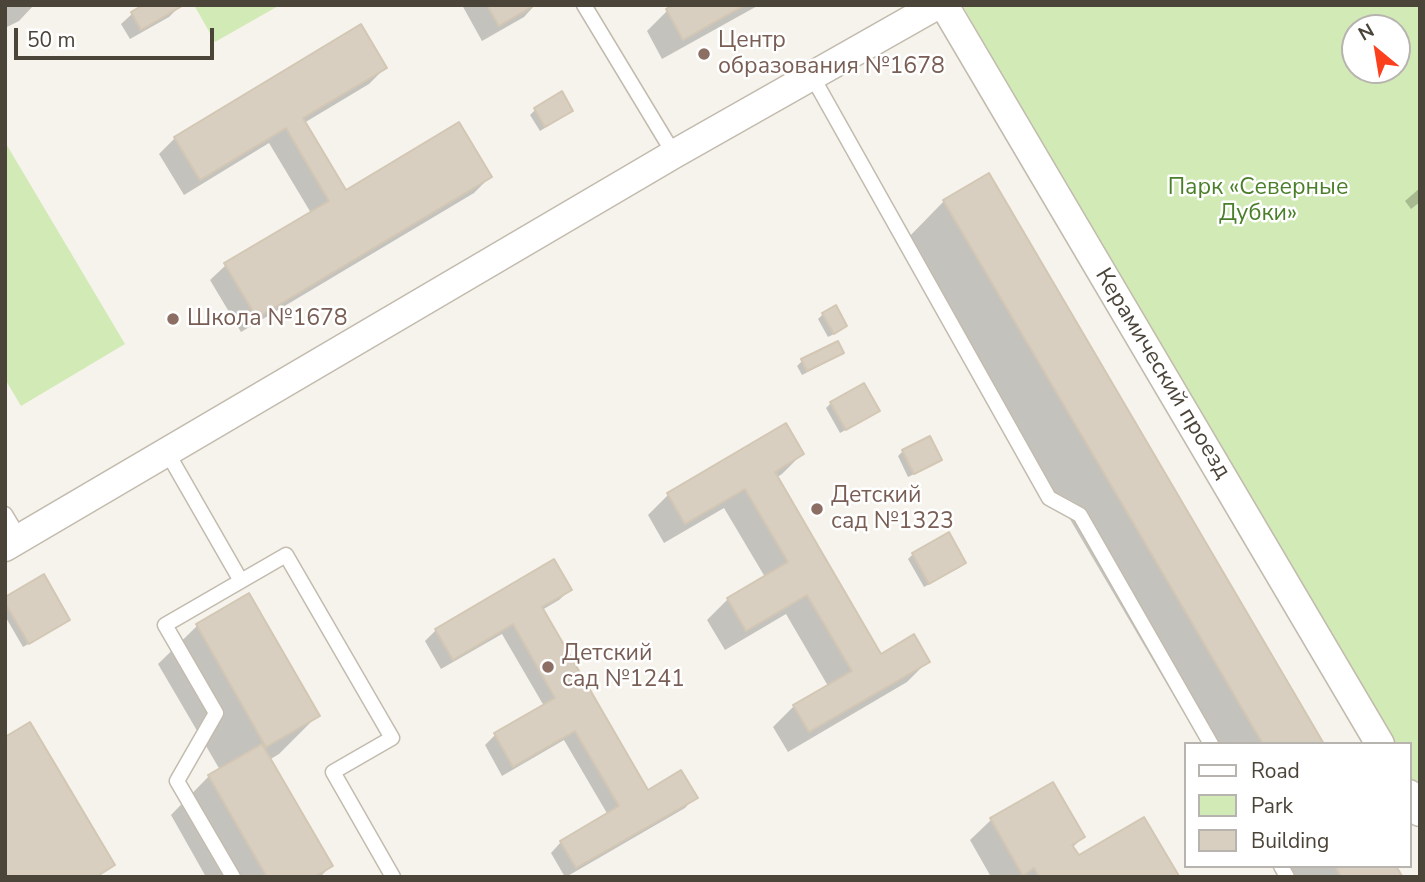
<!DOCTYPE html>
<html>
<head>
<meta charset="utf-8">
<style>
  body { margin:0 }
  #map { position:relative; width:1425px; height:882px; overflow:hidden; background:#f6f3ec; font-family:"Nunito Sans",sans-serif }
  canvas { display:block }
  .frame { position:absolute; inset:0; border:7px solid #4b4439; pointer-events:none }
  .legend { position:absolute; left:1184px; top:742px; width:228px; height:126px; box-sizing:border-box; background:#fff; border:2px solid #b7b4b0; margin:0; padding:9px 12px; list-style:none; font-size:21px; color:#4b4439 }
  .legend li { display:flex; align-items:center; gap:14px; height:35px }
  .legend b { width:35px; border:2px solid #b7b4b0 }
  .north { position:absolute; left:1341px; top:14px; width:70px; height:70px; box-sizing:border-box; background:#fff; border:2px solid #b7b4b0; border-radius:50%; rotate:330deg; font-size:19px; font-weight:700; line-height:28px; text-align:center; color:#4b4439 }
  .north::after { content:''; display:block; margin:auto; width:24px; height:32px; background:#fc3f1d; clip-path:polygon(50% 0,100% 100%,50% 72%,0 100%) }
  .scale { position:absolute; left:14px; top:28px; width:200px; height:32px; box-sizing:border-box; border:4px solid #4b4439; border-top:0; padding-left:9px; font-size:21px; line-height:24px; white-space:nowrap; color:#4b4439; -webkit-text-stroke:5px #fff; paint-order:stroke }
</style>
</head>
<body>
<div id="map">
<canvas width="1425" height="882"></canvas>
<div class="frame"></div>
<ul class="legend">
<li><b style="height:9px;background:#fff"></b>Road</li>
<li><b style="height:19px;background:#d2eab5"></b>Park</li>
<li><b style="height:19px;background:#d8cfc1"></b>Building</li>
</ul>
<div class="north">N</div>
<div class="scale">50 m</div>
</div>
<script>
const c = document.querySelector('canvas').getContext('2d');
c.lineJoin = 'round';
function fill(path, color) {
  c.fillStyle = color;
  c.fill(path, 'evenodd');
}
function trace(path, color, width, dash) {
  c.strokeStyle = color;
  c.lineWidth = width;
  c.lineCap = dash ? 'butt' : 'round';
  c.setLineDash(dash || []);
  c.stroke(path);
}
function label(font, color, halo, rows, align = 'center') {
  c.font = font + ' "Nunito Sans",sans-serif';
  c.lineWidth = 5;
  c.setLineDash([]);
  c.textBaseline = 'middle';
  c.strokeStyle = halo;
  c.fillStyle = color;
  for (const [text, x, y, turn = 0] of rows) {
    c.save();
    c.translate(x, y);
    c.rotate((+turn || 0) * Math.PI / 180);
    c.textAlign = isNaN(turn) ? turn : align;
    if (halo) c.strokeText(text, 0, 0);
    c.fillText(text, 0, 0);
    c.restore();
  }
}
const green = new Path2D(`
  M 194,5 L 280,5 L 215,42 Z
  M 965,5 L 1420,5 L 1420,796 L 1409,778 L 1409,744 L 1389,744 L 1029,127 L 964,8 ZM 1355,28 L 1397,28 L 1397,70 L 1355,70 Z
  M 5,142 L 125,344 L 21,406 L 5,379 Z`);
const shadow = new Path2D(`
  M 5,5 L 34,5 L 19,21 L 5,28 Z
  M 146,5 L 180,6 L 169,17 L 130,39 L 121,24 L 132,14 Z
  M 462,5 L 535,5 L 524,17 L 482,41 Z
  M 677,5 L 759,5 L 662,59 L 647,31 L 667,11 Z
  M 385,68 L 369,84 L 304,123 L 346,193 L 490,177 L 474,193 L 241,332 L 210,280 L 226,265 L 311,213 L 269,143 L 184,195 L 159,154 L 175,138 Z
  M 561,94 L 571,110 L 566,115 L 540,131 L 530,115 L 535,110 Z
  M 1420,188 L 1420,202 L 1411,209 L 1405,201 Z
  M 944,201 L 1322,744 L 1202,744 L 906,240 Z
  M 823,314 L 845,326 L 840,331 L 828,337 L 818,319 Z
  M 841,352 L 837,357 L 802,375 L 797,366 L 802,361 Z
  M 831,403 L 873,415 L 840,433 L 826,408 Z
  M 903,451 L 940,460 L 935,464 L 908,477 L 898,456 Z
  M 802,454 L 782,474 L 776,478 L 880,656 L 928,661 L 907,682 L 788,752 L 773,727 L 794,706 L 828,686 L 786,614 L 725,650 L 707,620 L 728,599 L 765,577 L 724,508 L 664,543 L 648,515 L 668,495 Z
  M 913,554 L 964,563 L 959,568 L 924,587 L 908,559 Z
  M 553,562 L 570,590 L 559,600 L 542,610 L 647,792 L 695,797 L 685,808 L 566,877 L 565,877 L 551,853 L 561,842 L 608,815 L 564,740 L 502,776 L 485,745 L 495,735 L 544,706 L 502,634 L 441,669 L 425,641 L 436,630 Z
  M 249,596 L 318,715 L 279,754 L 269,760 L 331,866 L 320,877 L 206,877 L 171,815 L 209,776 L 220,770 L 158,664 L 197,626 Z
  M 5,599 L 68,619 L 63,624 L 23,647 L 5,616 Z
  M 1052,784 L 1083,837 L 1072,848 L 1078,858 L 1144,819 L 1177,876 L 991,877 L 970,840 L 991,820 Z
  M 1274,866 L 1394,866 L 1400,876 L 1280,877 Z`);
const building = new Path2D(`
  M 143,5 L 181,5 L 182,6 L 141,30 L 131,12 Z
  M 487,5 L 535,5 L 499,26 Z
  M 673,5 L 745,5 L 683,40 L 666,9 Z
  M 361,24 L 387,68 L 303,118 L 346,190 L 459,122 L 492,177 L 257,318 L 224,263 L 329,201 L 286,128 L 200,180 L 174,137 Z
  M 562,91 L 573,111 L 545,127 L 534,108 Z
  M 989,173 L 1324,744 L 1263,744 L 1131,519 L 943,200 Z
  M 836,305 L 847,326 L 834,334 L 822,313 Z
  M 838,341 L 844,353 L 807,371 L 801,359 Z
  M 864,383 L 880,411 L 846,430 L 830,402 Z
  M 786,423 L 804,454 L 775,472 L 881,654 L 914,634 L 930,662 L 809,732 L 793,705 L 852,671 L 807,595 L 746,631 L 727,598 L 788,562 L 745,489 L 685,524 L 667,493 Z
  M 930,436 L 942,460 L 914,474 L 902,450 Z
  M 949,532 L 966,563 L 929,584 L 912,553 Z
  M 554,559 L 572,590 L 542,607 L 648,790 L 681,770 L 698,798 L 576,868 L 560,841 L 619,806 L 575,731 L 513,767 L 494,733 L 555,698 L 513,624 L 453,660 L 435,629 Z
  M 44,574 L 70,620 L 29,644 L 5,603 L 5,597 Z
  M 249,593 L 320,716 L 266,747 L 196,624 Z
  M 30,722 L 115,865 L 96,877 L 5,877 L 5,737 Z
  M 262,744 L 333,866 L 314,877 L 267,877 L 208,775 Z
  M 1053,782 L 1085,837 L 1072,845 L 1079,855 L 1144,817 L 1179,876 L 1039,877 L 1034,868 L 1023,876 L 990,818 Z
  M 1335,866 L 1396,866 L 1402,876 L 1341,877 Z`);
const service = new Path2D(`
  M 584,5 L 674,154
  M 812,76 L 1049,498 L 1080,515 L 1211,744
  M 167,452 L 241,581 L 286,555 L 392,738 L 333,772 L 393,877
  M 5,514 L 20,539
  M 1281,866 L 1287,877
  M 233,877 L 177,781 L 216,713 L 165,625 L 241,581`);
const minor = new Path2D(`
  M 944,5 L 1380,744
  M 5,547 L 674,154 L 937,5
  M 1409,794 L 1420,812`);
const markers = [
  [704,54,7,"#8d6e63"],
  [173,319,7,"#8d6e63"],
  [817,509,7,"#8d6e63"],
  [548,667,7,"#8d6e63"]
];
const educationNames = [
  ["Центр",718,41],
  ["образования №1678",718,67],
  ["Школа №1678",187,319],
  ["Детский",831,496],
  ["сад №1323",831,522],
  ["Детский",562,654],
  ["сад №1241",562,680]
];
const parkNames = [
  ["Парк «Северные",1258,188],
  ["Дубки»",1258,214]
];
const streetNames = [
  ["Керамический проезд",1162,374,59]
];
fill(green, '#d2eab5');
fill(shadow, '#0003');
fill(building, '#d8cfc1');
trace(building, '#d3c7b4', 2);
trace(service, '#c2bbae', 17);
trace(minor, '#c2bbae', 31);
trace(service, '#fff', 14);
trace(minor, '#fff', 28);
for (const [x, y, r, color] of markers) {
  const dot = new Path2D();
  dot.arc(x, y, r, 0, 2 * Math.PI);
  c.fillStyle = color;
  c.fill(dot);
  trace(dot, '#fff', 2.5);
}
label('23px', '#785e54', '#fff', educationNames, 'left');
label('23px', '#4a7f2a', '#fff', parkNames);
label('23px', '#4b4439', '#fff', streetNames);
</script>
</body>
</html>
